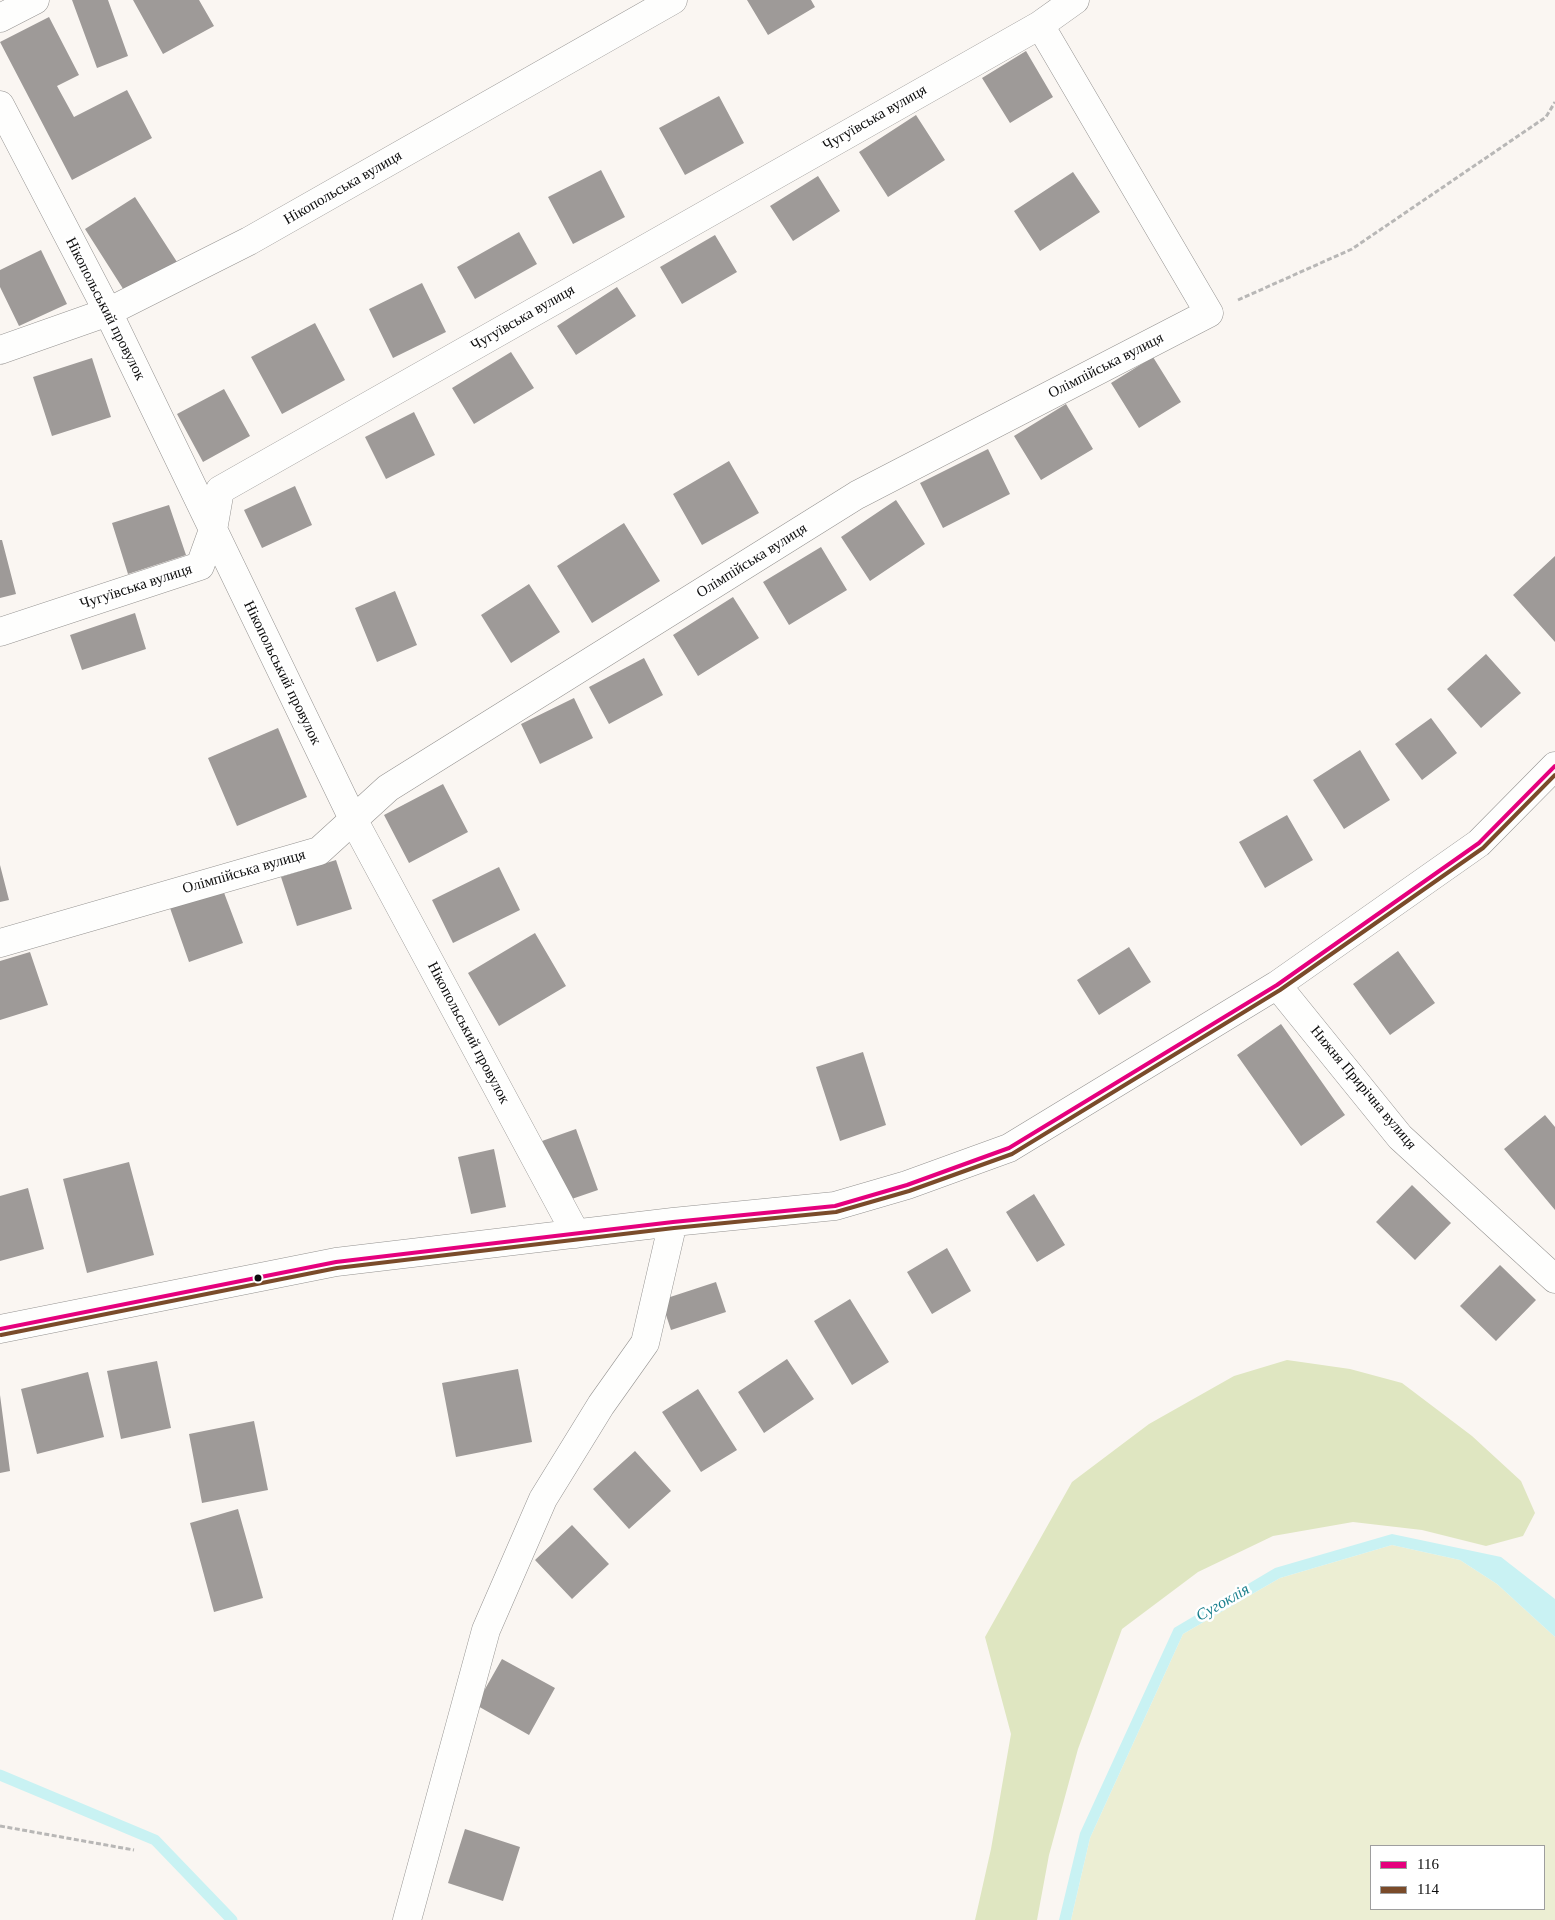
<!DOCTYPE html>
<html>
<head>
<meta charset="utf-8">
<style>
  body { margin:0 }
  #map { position:relative; width:1555px; height:1920px; overflow:hidden; background:#faf6f2; font-family:"Times New Roman",serif }
  canvas { display:block }
  .legend { position:absolute; left:1370px; top:1845px; width:175px; height:65px; box-sizing:border-box; background:#fff; border:1px solid #9e9e9e; margin:0; padding:6px 9px; list-style:none; font-size:15px; color:#0d0d0d }
  .legend li { display:flex; align-items:center; gap:10px; height:25px }
  .legend b { width:25px; border:1px solid #9e9e9e }
</style>
</head>
<body>
<div id="map">
<canvas width="1555" height="1920"></canvas>
<ul class="legend">
<li><b style="height:6px;background:#e5007d"></b>116</li>
<li><b style="height:6px;background:#7a4b2a"></b>114</li>
</ul>
</div>
<script>
const c = document.querySelector('canvas').getContext('2d');
c.lineJoin = 'round';
function fill(path, color) {
  c.fillStyle = color;
  c.fill(path, 'evenodd');
}
function trace(path, color, width, dash) {
  c.strokeStyle = color;
  c.lineWidth = width;
  c.lineCap = dash ? 'butt' : 'round';
  c.setLineDash(dash || []);
  c.stroke(path);
}
function label(font, color, halo, rows, align = 'center') {
  c.font = font + ' "Times New Roman",serif';
  c.lineWidth = 5;
  c.setLineDash([]);
  c.textBaseline = 'middle';
  c.strokeStyle = halo;
  c.fillStyle = color;
  for (const [text, x, y, turn = 0] of rows) {
    c.save();
    c.translate(x, y);
    c.rotate((+turn || 0) * Math.PI / 180);
    c.textAlign = isNaN(turn) ? turn : align;
    if (halo) c.strokeText(text, 0, 0);
    c.fillText(text, 0, 0);
    c.restore();
  }
}
const green = new Path2D(`
  M 1392,1545 L 1460,1560 L 1497,1584 L 1555,1637 L 1555,1920 L 1071,1920 L 1090,1838 L 1183,1634 L 1280,1578 ZM 1371,1846 L 1544,1846 L 1544,1909 L 1371,1909 Z`);
const forest = new Path2D(`
  M 1287,1360 L 1350,1369 L 1402,1383 L 1472,1436 L 1521,1481 L 1535,1513 L 1523,1536 L 1486,1546 L 1422,1530 L 1353,1522 L 1273,1536 L 1198,1572 L 1122,1629 L 1078,1749 L 1049,1855 L 1037,1920 L 975,1920 L 991,1849 L 1011,1734 L 985,1637 L 1072,1482 L 1149,1424 L 1234,1376 Z`);
const water = new Path2D(`
  M 1392,1534 L 1501,1557 L 1555,1599 L 1555,1637 L 1497,1584 L 1460,1560 L 1392,1545 L 1280,1578 L 1183,1634 L 1090,1838 L 1071,1920 L 1059,1920 L 1080,1833 L 1174,1628 L 1275,1568 Z`);
const stream = new Path2D(`
  M 0,1775 L 155,1840 L 232,1920`);
const building = new Path2D(`
  M 72,0 L 108,0 L 128,56 L 97,68 Z
  M 133,0 L 199,0 L 214,26 L 163,54 Z
  M 747,0 L 811,0 L 815,7 L 768,35 Z
  M 49,17 L 79,75 L 57,86 L 74,117 L 127,90 L 152,138 L 72,180 L 0,42 Z
  M 1026,51 L 1053,97 L 1010,123 L 982,78 Z
  M 719,96 L 744,143 L 685,175 L 659,128 Z
  M 916,115 L 945,160 L 888,197 L 859,152 Z
  M 601,170 L 625,217 L 573,244 L 548,197 Z
  M 1073,172 L 1100,212 L 1040,251 L 1014,211 Z
  M 818,176 L 840,211 L 793,241 L 770,206 Z
  M 135,197 L 177,262 L 127,295 L 85,229 Z
  M 519,232 L 537,264 L 475,299 L 457,267 Z
  M 715,235 L 737,272 L 682,304 L 660,267 Z
  M 41,250 L 67,304 L 19,326 L 0,287 L 0,270 Z
  M 422,283 L 446,332 L 393,358 L 369,309 Z
  M 617,287 L 636,316 L 576,355 L 557,326 Z
  M 315,323 L 345,380 L 282,414 L 251,357 Z
  M 511,352 L 534,388 L 474,424 L 452,388 Z
  M 1153,357 L 1181,402 L 1139,428 L 1111,383 Z
  M 92,358 L 111,417 L 52,436 L 33,377 Z
  M 224,389 L 250,436 L 203,462 L 177,414 Z
  M 1066,404 L 1093,449 L 1041,480 L 1014,436 Z
  M 414,412 L 435,455 L 386,479 L 365,437 Z
  M 988,449 L 1010,494 L 943,528 L 920,483 Z
  M 729,461 L 759,513 L 702,545 L 673,494 Z
  M 295,486 L 312,525 L 262,548 L 244,510 Z
  M 896,500 L 925,544 L 870,581 L 841,537 Z
  M 169,505 L 186,555 L 128,574 L 112,523 Z
  M 624,523 L 660,581 L 592,623 L 557,566 Z
  M 0,540 L 2,540 L 16,594 L 0,598 Z
  M 821,547 L 847,590 L 789,625 L 763,582 Z
  M 1555,556 L 1555,642 L 1513,595 Z
  M 529,584 L 560,632 L 511,663 L 481,615 Z
  M 395,591 L 417,645 L 377,662 L 355,608 Z
  M 733,597 L 759,638 L 698,676 L 673,635 Z
  M 135,613 L 146,649 L 82,670 L 70,635 Z
  M 1486,654 L 1521,693 L 1481,728 L 1447,689 Z
  M 644,658 L 663,695 L 609,724 L 589,687 Z
  M 574,698 L 593,738 L 540,764 L 521,724 Z
  M 1431,718 L 1457,753 L 1422,780 L 1395,744 Z
  M 278,728 L 307,797 L 237,826 L 208,758 Z
  M 1360,750 L 1390,800 L 1344,829 L 1313,780 Z
  M 443,784 L 468,832 L 409,863 L 384,815 Z
  M 1287,815 L 1313,860 L 1265,888 L 1239,842 Z
  M 336,860 L 352,909 L 297,926 L 281,877 Z
  M 0,865 L 9,900 L 0,902 Z
  M 499,867 L 520,910 L 453,943 L 432,900 Z
  M 223,890 L 243,943 L 189,962 L 170,908 Z
  M 535,933 L 566,986 L 499,1026 L 468,973 Z
  M 1129,947 L 1151,982 L 1099,1015 L 1077,980 Z
  M 1398,951 L 1435,1003 L 1390,1035 L 1353,984 Z
  M 30,952 L 48,1005 L 0,1020 L 0,961 Z
  M 1281,1024 L 1345,1115 L 1301,1146 L 1237,1055 Z
  M 863,1052 L 886,1125 L 840,1141 L 816,1067 Z
  M 1545,1115 L 1555,1127 L 1555,1210 L 1504,1149 Z
  M 576,1129 L 598,1190 L 563,1202 L 542,1141 Z
  M 494,1149 L 506,1207 L 471,1214 L 458,1157 Z
  M 129,1162 L 154,1255 L 87,1273 L 63,1179 Z
  M 1412,1185 L 1451,1223 L 1415,1260 L 1376,1222 Z
  M 28,1188 L 44,1249 L 0,1261 L 0,1196 Z
  M 1034,1194 L 1065,1245 L 1037,1262 L 1006,1212 Z
  M 947,1248 L 971,1291 L 932,1314 L 907,1272 Z
  M 1500,1265 L 1536,1300 L 1496,1341 L 1460,1306 Z
  M 716,1282 L 726,1312 L 671,1330 L 661,1300 Z
  M 850,1299 L 889,1362 L 852,1385 L 814,1321 Z
  M 787,1359 L 814,1399 L 764,1433 L 738,1392 Z
  M 157,1361 L 171,1428 L 121,1439 L 107,1371 Z
  M 518,1369 L 532,1442 L 456,1457 L 442,1383 Z
  M 88,1372 L 104,1437 L 37,1454 L 21,1389 Z
  M 698,1389 L 737,1450 L 701,1472 L 662,1412 Z
  M 0,1395 L 10,1471 L 0,1473 Z
  M 254,1421 L 268,1490 L 202,1503 L 189,1434 Z
  M 635,1451 L 671,1491 L 629,1529 L 593,1489 Z
  M 238,1509 L 263,1598 L 214,1612 L 190,1523 Z
  M 572,1525 L 609,1564 L 572,1599 L 535,1560 Z
  M 502,1659 L 555,1688 L 529,1735 L 476,1705 Z
  M 465,1829 L 520,1847 L 503,1901 L 448,1883 Z`);
const path = new Path2D(`
  M 1238,300 L 1352,249 L 1546,117 L 1555,102
  M 0,1826 L 134,1850`);
const minor = new Path2D(`
  M 0,18 L 35,0
  M 0,105 L 108,312 L 353,819 L 576,1234
  M 0,350 L 108,312 L 249,241 L 673,0
  M 0,632 L 200,566 L 213,530 L 220,490 L 1040,25 L 1075,0
  M 0,943 L 319,851 L 388,788 L 857,495 L 1209,313 L 1040,25
  M 1277,985 L 1400,1137 L 1555,1279
  M 0,1329 L 336,1262 L 673,1222 L 835,1206 L 907,1185 L 1009,1148 L 1277,985 L 1479,843 L 1555,766
  M 407,1920 L 486,1630 L 543,1499 L 601,1405 L 645,1343 L 673,1222`);
const bus1 = new Path2D(`
  M 0,1329 L 336,1262 L 673,1222 L 835,1206 L 907,1185 L 1009,1148 L 1277,985 L 1479,843 L 1555,766`);
const bus2 = new Path2D(`
  M 1,1335 L 337,1268 L 674,1228 L 836,1212 L 909,1191 L 1012,1154 L 1280,990 L 1483,848 L 1555,775`);
const markers = [
  [258,1278,4.5,"#0d0d0d"]
];
const streetNames = [
  ["Чугуївська вулиця",875,118,-30],
  ["Нікопольська вулиця",343,188,-30],
  ["Нікопольський провулок",105,309,63],
  ["Чугуївська вулиця",523,318,-30],
  ["Олімпійська вулиця",1106,366,-27],
  ["Олімпійська вулиця",752,561,-32],
  ["Чугуївська вулиця",136,587,-18],
  ["Нікопольський провулок",282,673,64],
  ["Олімпійська вулиця",244,872,-16],
  ["Нікопольський провулок",468,1033,62],
  ["Нижня Прирічна вулиця",1363,1088,50]
];
const waterNames = [
  ["Сугоклія",1223,1603,-30]
];
fill(green, '#eceed3');
fill(forest, '#dfe6c1');
fill(water, '#c9f2f3');
trace(stream, '#c9f2f3', 11);
fill(building, '#9e9a98');
trace(minor, '#949290', 29);
trace(path, '#b8b7b6', 3, [5, 2.5]);
trace(minor, '#fefefd', 28);
trace(bus1, '#e5007d', 4);
trace(bus2, '#7a4b2a', 4);
for (const [x, y, r, color] of markers) {
  const dot = new Path2D();
  dot.arc(x, y, r, 0, 2 * Math.PI);
  c.fillStyle = color;
  c.fill(dot);
  trace(dot, '#fff', 2);
}
label('15px', '#0d0d0d', '#fff', streetNames);
label('italic 16px', '#197f8d', '#fff', waterNames);
</script>
</body>
</html>
